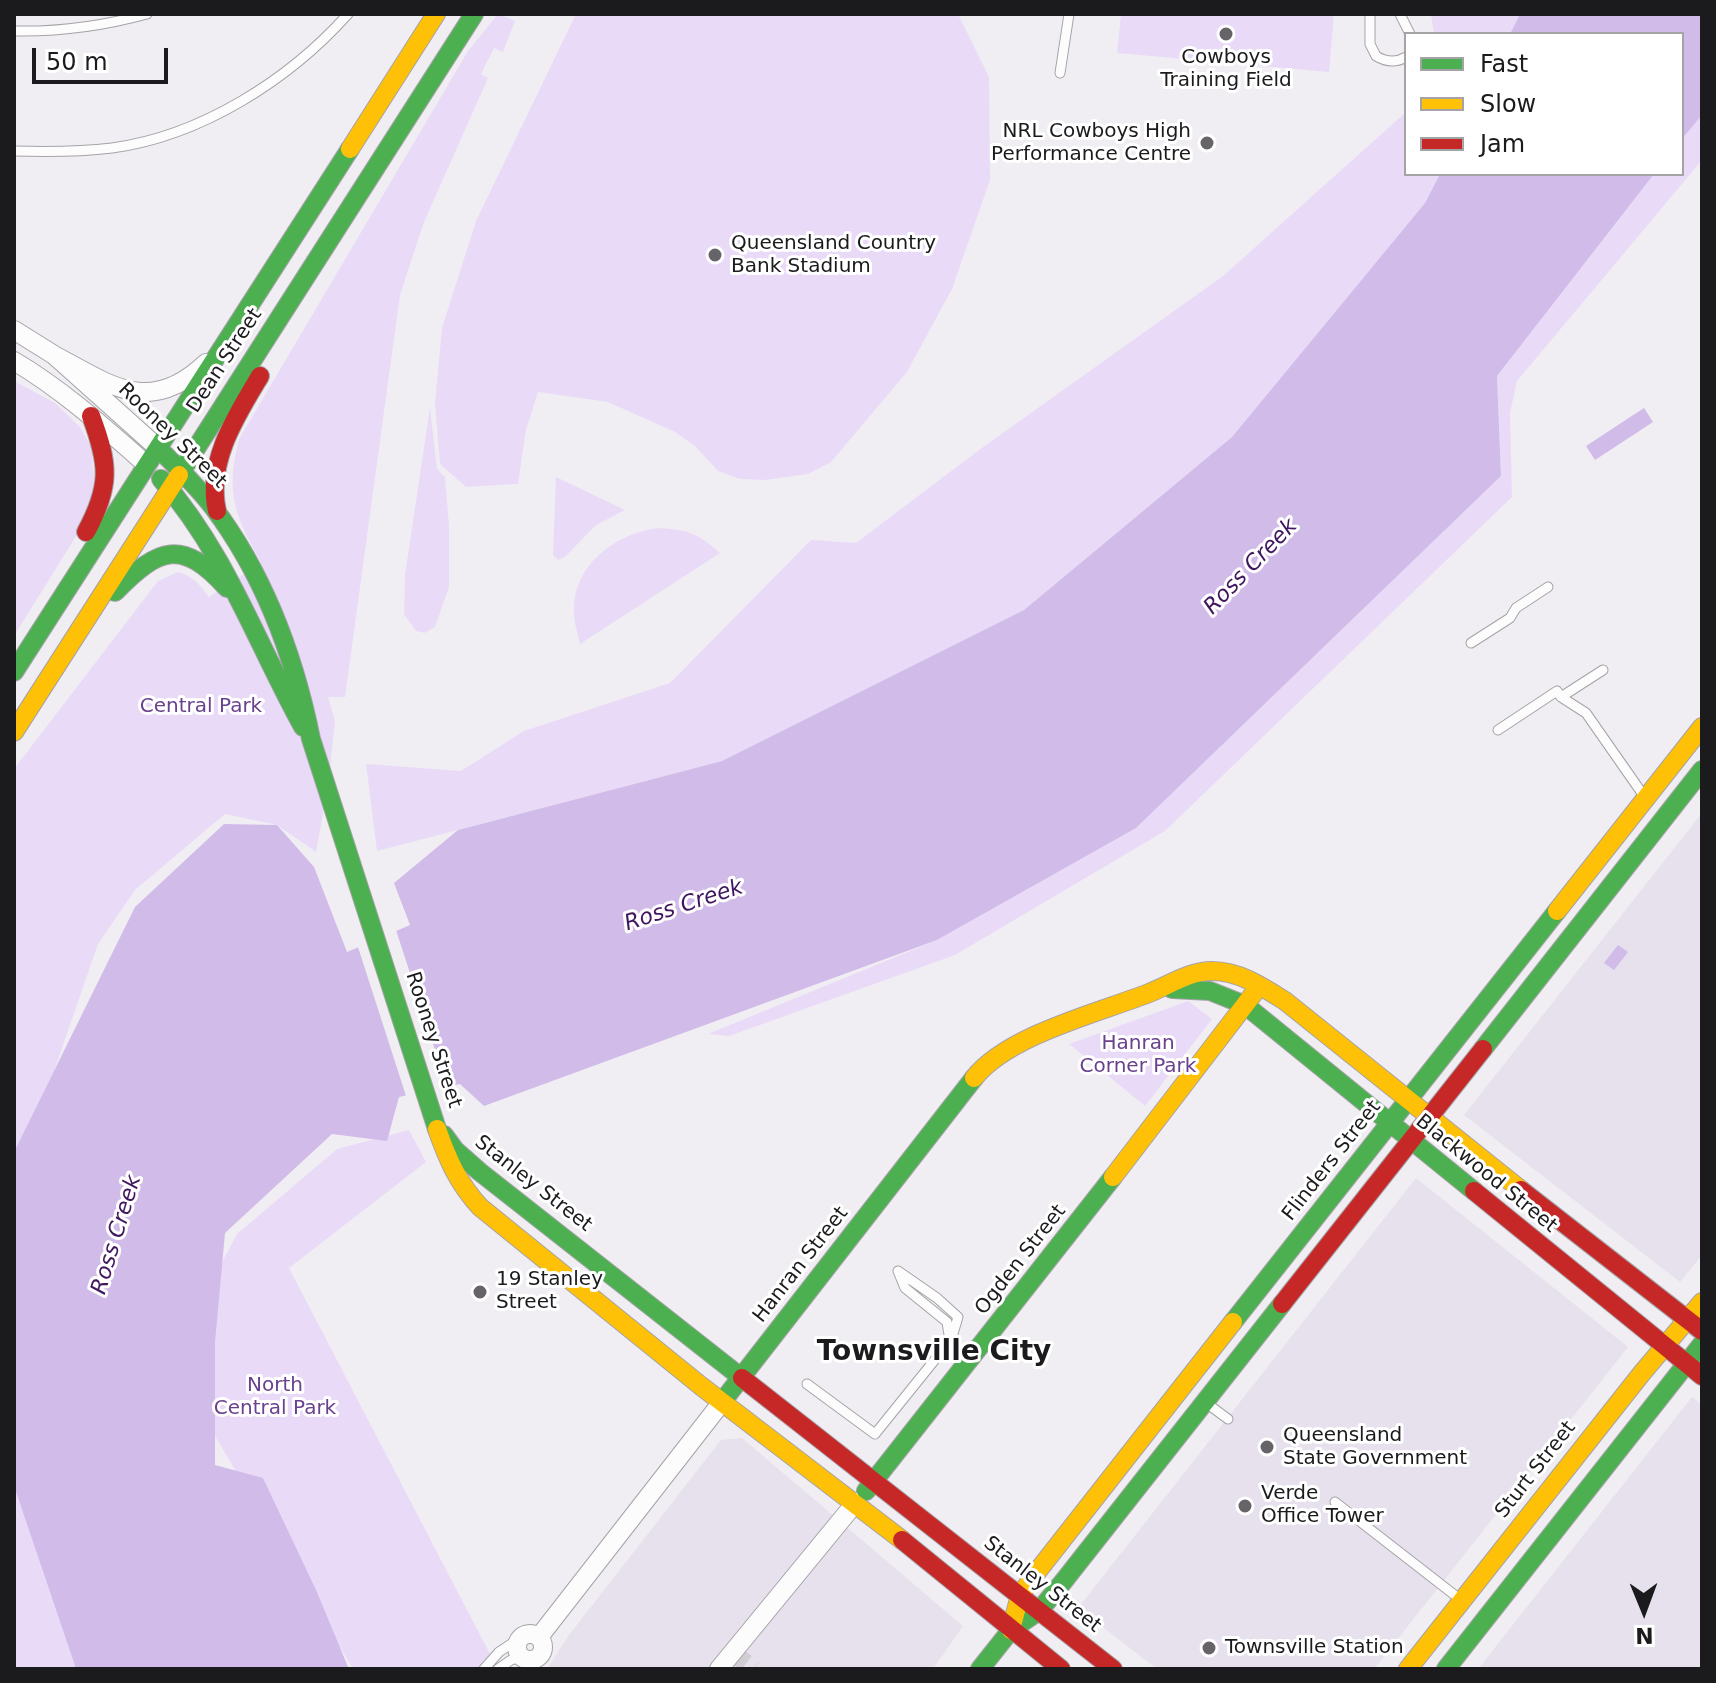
<!DOCTYPE html>
<html>
<head>
<meta charset="utf-8">
<style>
  body { margin:0 }
  #map { position:relative; width:1716px; height:1683px; overflow:hidden; background:#f0eef3; font-family:"DejaVu Sans",sans-serif }
  canvas { display:block }
  .frame { position:absolute; inset:0; border:16px solid #1b1a1d; pointer-events:none }
  .legend { position:absolute; left:1404px; top:32px; width:280px; height:144px; box-sizing:border-box; background:#fff; border:2px solid #a4a3a5; margin:0; padding:10px 14px; list-style:none; font-size:24px; color:#1b1a1d }
  .legend li { display:flex; align-items:center; gap:16px; height:40px }
  .legend b { width:40px; border:2px solid #a4a3a5 }
  .north { position:absolute; left:1604px; top:1571px; width:80px; height:80px; -webkit-text-stroke:6px #fff; paint-order:stroke; rotate:179deg; font-size:22px; font-weight:700; line-height:32px; text-align:center; color:#1b1a1d }
  .north::after { content:''; display:block; margin:auto; width:28px; height:36px; background:#1b1a1d; clip-path:polygon(50% 0,100% 100%,50% 72%,0 100%) }
  .scale { position:absolute; left:32px; top:48px; width:136px; height:36px; box-sizing:border-box; border:4px solid #1b1a1d; border-top:0; padding-left:10px; font-size:24px; line-height:28px; white-space:nowrap; color:#1b1a1d; -webkit-text-stroke:6px #fff; paint-order:stroke }
</style>
</head>
<body>
<div id="map">
<canvas width="1716" height="1683"></canvas>
<div class="frame"></div>
<ul class="legend">
<li><b style="height:10px;background:#4caf50"></b>Fast</li>
<li><b style="height:10px;background:#ffc107"></b>Slow</li>
<li><b style="height:10px;background:#c62828"></b>Jam</li>
</ul>
<div class="north">N</div>
<div class="scale">50 m</div>
</div>
<script>
const c = document.querySelector('canvas').getContext('2d');
c.lineJoin = 'round';
function fill(path, color) {
  c.fillStyle = color;
  c.fill(path, 'evenodd');
}
function trace(path, color, width, dash) {
  c.strokeStyle = color;
  c.lineWidth = width;
  c.lineCap = dash ? 'butt' : 'round';
  c.setLineDash(dash || []);
  c.stroke(path);
}
function label(font, color, halo, rows, align = 'center') {
  c.font = font + ' "DejaVu Sans",sans-serif';
  c.lineWidth = 6;
  c.setLineDash([]);
  c.textBaseline = 'middle';
  c.strokeStyle = halo;
  c.fillStyle = color;
  for (const [text, x, y, turn = 0] of rows) {
    c.save();
    c.translate(x, y);
    c.rotate((+turn || 0) * Math.PI / 180);
    c.textAlign = isNaN(turn) ? turn : align;
    if (halo) c.strokeText(text, 0, 0);
    c.fillText(text, 0, 0);
    c.restore();
  }
}
const built = new Path2D(`
  M 1702,813 L 1702,1255 L 1680,1282 L 1464,1115 Z
  M 1416,1178 L 1628,1347 L 1374,1669 L 1157,1669 L 1078,1608 Z
  M 1692,1397 L 1702,1405 L 1702,1669 L 1478,1669 Z
  M 742,1438 L 963,1626 L 933,1669 L 547,1669 L 569,1635 L 721,1440 Z`);
const green = new Path2D(`
  M 498,14 L 515,21 L 503,52 L 494,48 L 481,74 L 488,78 L 424,222 L 400,295 L 345,697 L 328,697 L 335,721 L 328,787 L 316,852 L 277,825 L 225,814 L 135,890 L 98,944 L 54,1071 L 14,1152 L 14,769 L 158,581 L 178,572 C 193,576 200,585 209,597 L 261,563 C 235,515 225,494 239,439 L 468,51 Z
  M 576,14 L 958,14 L 989,77 L 990,180 L 952,289 L 907,372 L 831,462 L 808,474 L 765,480 L 740,479 L 718,471 L 695,446 L 675,432 L 608,402 L 538,392 L 526,430 L 518,484 L 466,487 L 440,464 L 435,403 L 442,328 L 476,221 Z
  M 1121,14 L 1334,14 L 1329,72 L 1117,53 Z
  M 1431,14 L 1520,14 L 1510,34 L 1434,34 Z
  M 1406,112 L 1406,174 L 1440,174 L 1425,203 L 1232,437 L 1024,610 L 722,761 L 377,851 L 366,764 L 461,771 L 524,731 L 670,683 L 811,540 L 856,543 L 979,450 L 1223,276 Z
  M 1702,115 L 1702,160 L 1517,381 L 1510,413 L 1512,497 L 1165,831 L 955,955 L 729,1036 L 708,1034 L 937,940 L 1136,828 L 1501,476 L 1497,376 L 1654,174 L 1682,174 L 1682,139 Z
  M 14,381 L 55,403 L 80,427 L 91,446 L 95,487 L 88,517 L 14,636 Z
  M 430,407 L 437,469 L 445,477 L 449,525 L 449,587 L 435,627 L 425,633 L 416,631 L 404,614 L 405,575 Z
  M 556,477 L 625,510 L 596,525 L 565,557 L 558,560 L 553,555 Z
  M 659,528 C 688,530 698,533 720,553 L 580,644 C 578,634 574,623 574,613 C 572,565 616,533 659,528 Z
  M 1188,1001 L 1212,1019 L 1145,1106 L 1069,1044 Z
  M 409,1130 L 426,1162 L 289,1268 L 491,1656 L 490,1669 L 353,1669 L 199,1409 L 210,1285 L 237,1234 L 337,1149 Z
  M 14,1486 L 73,1661 L 76,1669 L 14,1669 Z`);
const water = new Path2D(`
  M 1520,14 L 1702,14 L 1702,115 L 1682,139 L 1682,34 L 1510,34 Z
  M 1440,174 L 1654,174 L 1497,376 L 1501,476 L 1136,828 L 937,940 L 484,1106 L 460,1084 L 399,1097 L 387,1141 L 332,1134 L 225,1233 L 215,1342 L 215,1465 L 263,1478 L 316,1590 L 349,1669 L 76,1669 L 14,1486 L 14,1152 L 135,907 L 224,824 L 277,825 L 314,867 L 347,952 L 410,925 L 394,883 L 458,830 L 722,761 L 1024,610 L 1232,437 L 1425,203 Z
  M 1644,408 L 1653,422 L 1595,460 L 1586,446 Z
  M 1618,945 L 1628,952 L 1614,970 L 1604,963 Z`);
const pier = new Path2D(`
  M 395,927 L 448,1090 L 407,1099 L 357,944 Z`);
const streetTunnel = new Path2D(`
  M 732,1652 L 754,1669`);
const lane = new Path2D(`
  M 1370,14 L 1370,44 L 1376,56 C 1386,62 1396,63 1406,57
  M 1400,14 L 1410,34
  M 14,31 C 60,32 103,26 147,14
  M 1060,73 L 1069,14
  M 14,151 C 47,152 79,152 112,148 C 201,136 289,80 348,14
  M 1471,643 L 1510,618 L 1516,608 L 1548,587
  M 1561,697 L 1603,670
  M 1498,730 L 1557,691 L 1561,697 L 1586,713 L 1644,796
  M 898,1271 L 937,1298 L 958,1317 L 952,1337
  M 807,1384 L 875,1434 L 950,1341 L 947,1322 L 905,1288 L 898,1271
  M 1205,1402 L 1228,1419
  M 1335,1502 L 1461,1600
  M 484,1669 L 499,1652 L 520,1638
  M 498,1669 L 511,1660 L 521,1657`);
const street = new Path2D(`
  M 14,330 L 54,355 L 158,448
  M 54,355 C 111,385 149,417 206,363
  M 14,361 C 63,390 105,428 147,465
  M517 1647a13 13 0 1 1 26 0a13 13 0 1 1-26 0Z
  M 539,1637 L 722,1402
  M 719,1669 L 856,1502`);
const fast = new Path2D(`
  M 158,448 C 177,467 197,486 213,507 C 265,576 294,655 311,739 L 437,1129
  M 179,475 L 474,14
  M 161,479 C 226,553 256,642 303,727
  M 115,592 C 159,547 182,538 227,588
  M 14,672 L 350,149
  M 1172,989 L 1210,991 L 1245,1005 L 1474,1191
  M 1483,1049 L 1702,770
  M 444,1135 L 455,1150 L 480,1172 L 742,1378
  M 1233,1322 L 1557,911
  M 722,1402 L 974,1078
  M 866,1491 L 1113,1177
  M 980,1669 L 1011,1630 L 1039,1611 L 1063,1582 L 1282,1304
  M 1446,1669 L 1702,1344`);
const slow = new Path2D(`
  M 350,149 L 436,14
  M 14,732 L 179,475
  M 1557,911 L 1702,727
  M 974,1078 C 1008,1035 1098,1013 1149,993 C 1170,985 1189,971 1212,971 C 1239,971 1263,987 1285,1001 L 1521,1190
  M 437,1129 C 448,1160 458,1183 480,1207 L 701,1386 L 902,1540
  M 1113,1177 L 1254,993
  M 1011,1630 L 1020,1595 L 1033,1577 L 1233,1322
  M 1408,1669 L 1642,1373 L 1702,1302`);
const jam = new Path2D(`
  M 217,511 C 206,462 236,416 260,376
  M 86,532 C 111,486 109,464 91,416
  M 1521,1190 L 1702,1331
  M 1474,1191 L 1702,1376
  M 1282,1304 L 1483,1049
  M 742,1378 L 1113,1669
  M 902,1540 L 1061,1669`);
const markers = [
  [1226,34,8,"#666468"],
  [1207,143,8,"#666468"],
  [715,255,8,"#666468"],
  [480,1292,8,"#666468"],
  [1267,1447,8,"#666468"],
  [1245,1506,8,"#666468"],
  [1209,1648,8,"#666468"]
];
const poiNames = [
  ["Cowboys",1226,58,"center"],
  ["Training Field",1226,81,"center"],
  ["NRL Cowboys High",1191,132,"right"],
  ["Performance Centre",1191,155,"right"],
  ["Queensland Country",731,244],
  ["Bank Stadium",731,267],
  ["19 Stanley",496,1280],
  ["Street",496,1303],
  ["Queensland",1283,1436],
  ["State Government",1283,1459],
  ["Verde",1261,1494],
  ["Office Tower",1261,1517],
  ["Townsville Station",1225,1648]
];
const streetNames = [
  ["Dean Street",225,361,-57],
  ["Rooney Street",172,436,44],
  ["Rooney Street",433,1040,72],
  ["Flinders Street",1332,1161,-52],
  ["Blackwood Street",1486,1174,39],
  ["Stanley Street",533,1184,38],
  ["Ogden Street",1021,1260,-52],
  ["Hanran Street",801,1265,-52],
  ["Sturt Street",1536,1470,-52],
  ["Stanley Street",1042,1585,38]
];
const parkNames = [
  ["Central Park",201,707],
  ["Hanran",1138,1044],
  ["Corner Park",1138,1067],
  ["North",275,1386],
  ["Central Park",275,1409]
];
const waterNames = [
  ["Ross Creek",1251,567,-46],
  ["Ross Creek",684,906,-18],
  ["Ross Creek",117,1235,-73]
];
const districtNames = [
  ["Townsville City",934,1353]
];
fill(built, '#e6e1ed');
fill(green, '#e9dbf8');
fill(water, '#d1bbe9');
fill(pier, '#f0eef3');
trace(streetTunnel, '#d0ced3', 18, [18, 9]);
trace(lane, '#a5a3a7', 11);
trace(street, '#a5a3a7', 20);
trace(fast, '#a5a3a7', 20);
trace(slow, '#a5a3a7', 20);
trace(jam, '#a5a3a7', 20);
trace(lane, '#fdfcfd', 9);
trace(street, '#fdfcfd', 18);
trace(fast, '#4caf50', 18);
trace(slow, '#ffc107', 18);
trace(jam, '#c62828', 18);
for (const [x, y, r, color] of markers) {
  const dot = new Path2D();
  dot.arc(x, y, r, 0, 2 * Math.PI);
  c.fillStyle = color;
  c.fill(dot);
  trace(dot, '#fff', 3);
}
label('20px', '#1b1a1d', '#fff', poiNames, 'left');
label('20px', '#1b1a1d', '#fff', streetNames);
label('20px', '#69418d', '#fff', parkNames);
label('italic 22px', '#40165f', '#fff', waterNames);
label('bold 28px', '#1b1a1d', '#fff', districtNames);
</script>
</body>
</html>
